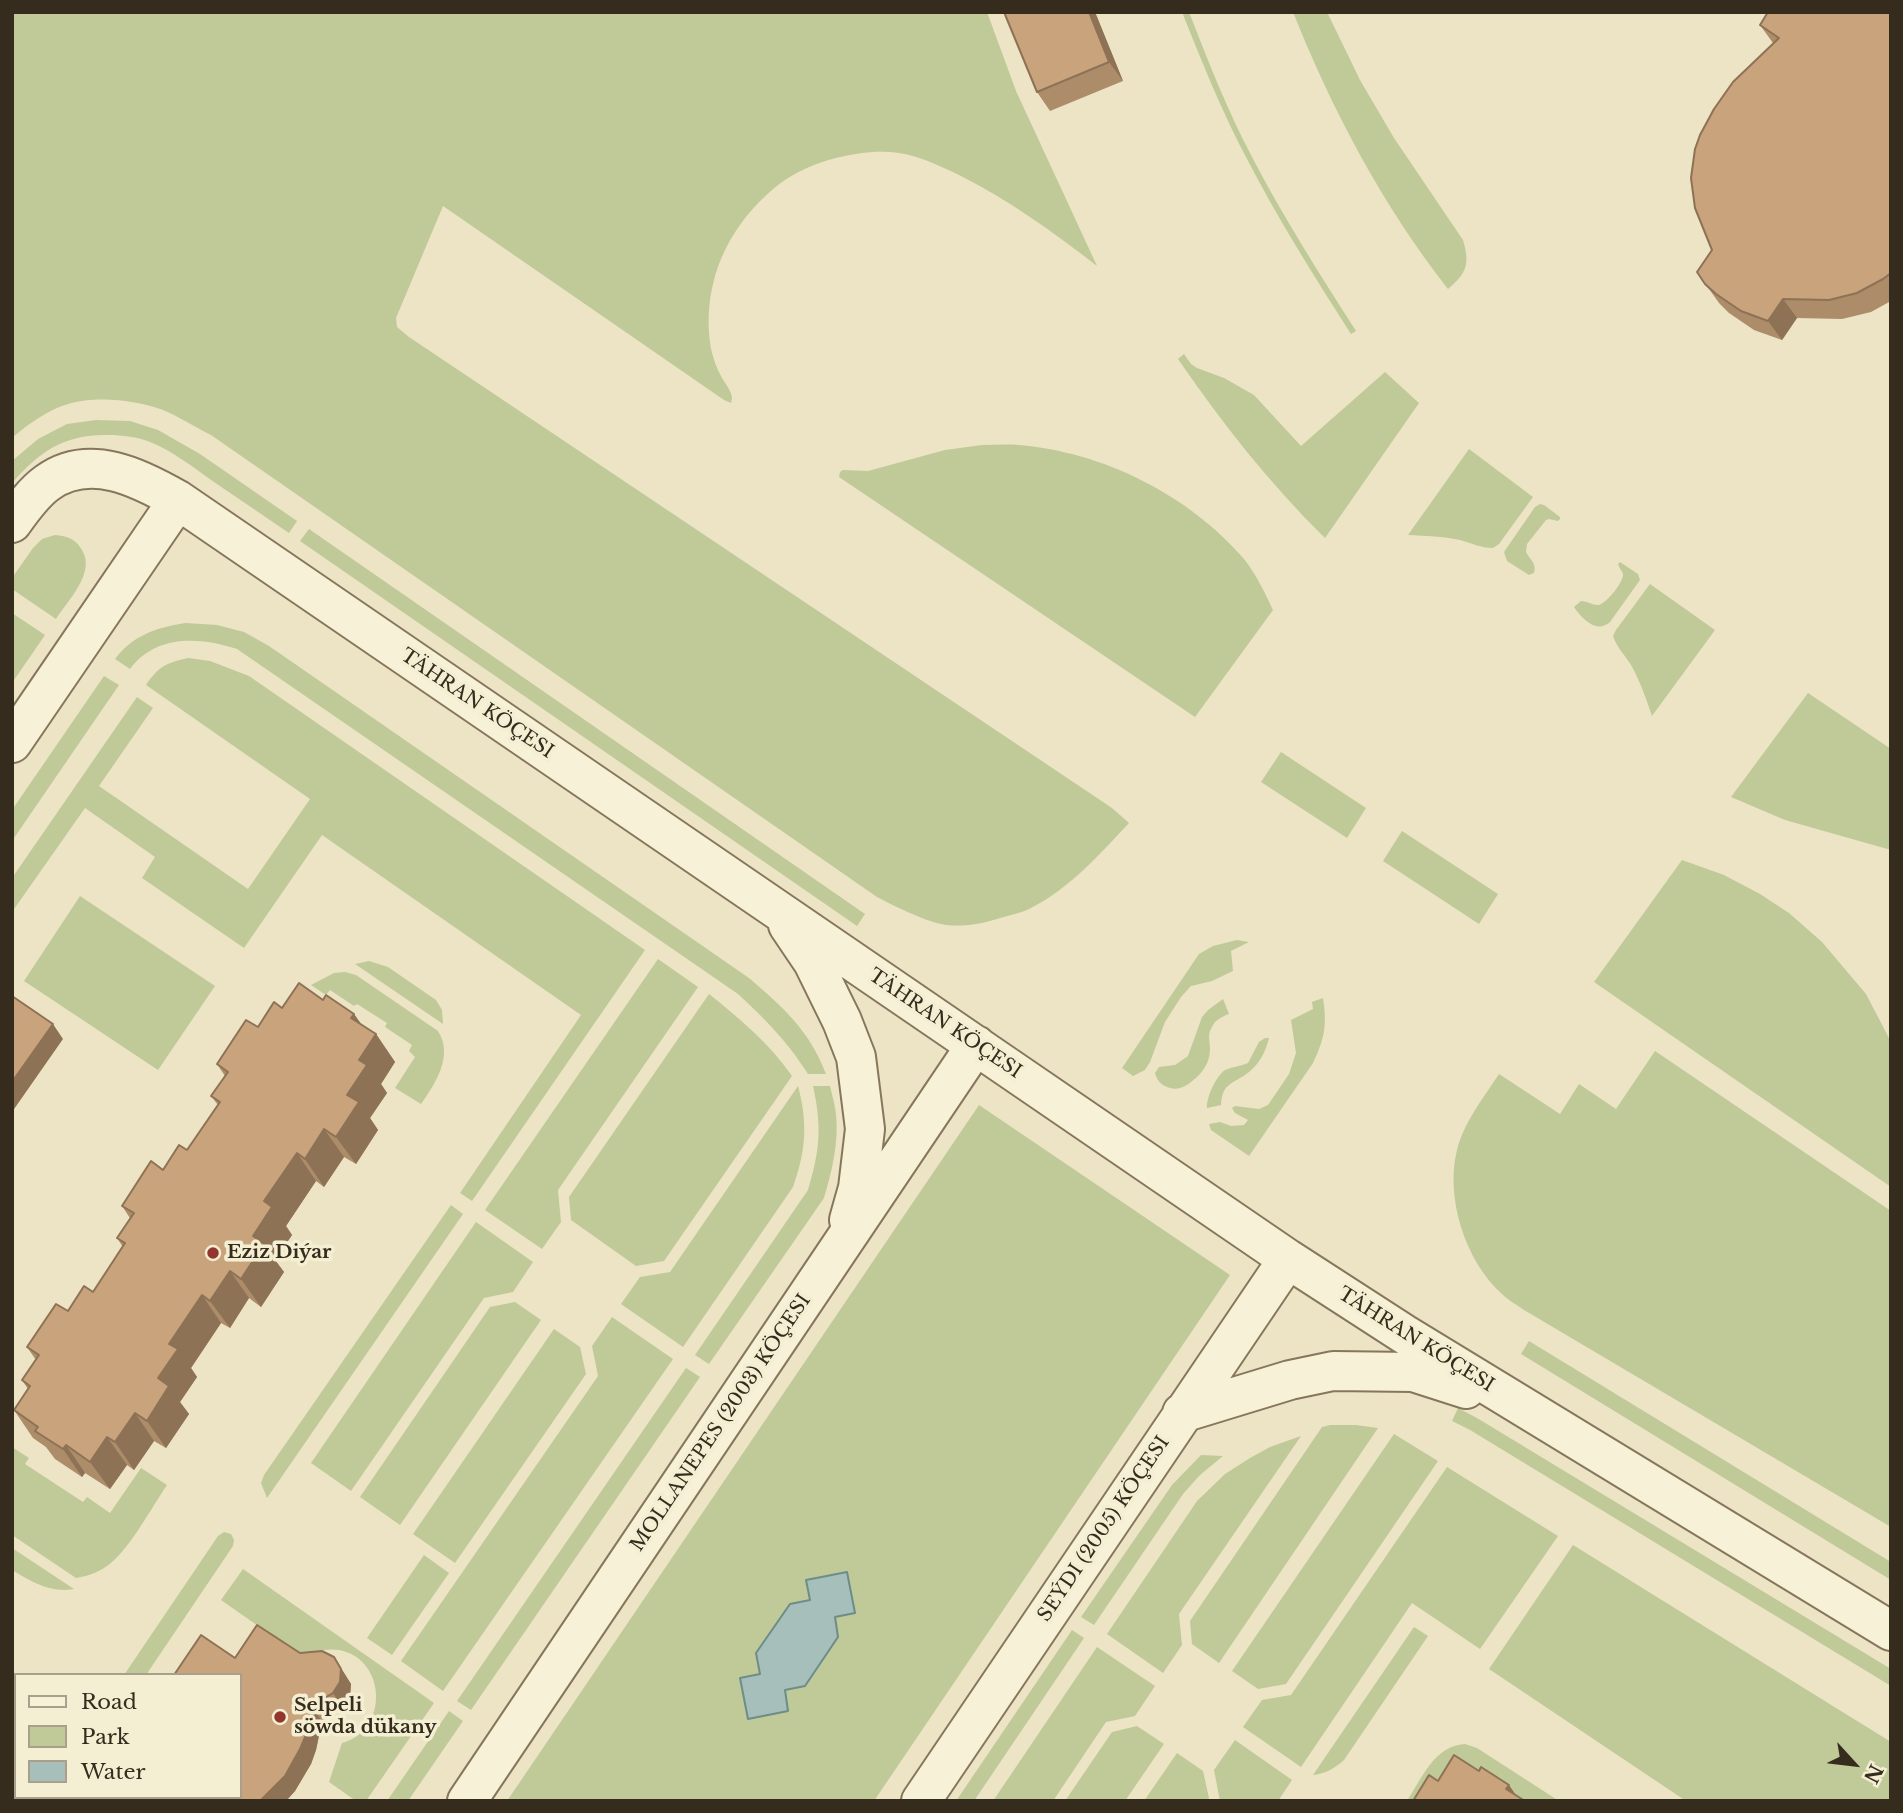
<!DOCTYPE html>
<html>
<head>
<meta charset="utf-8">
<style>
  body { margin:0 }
  #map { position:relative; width:1903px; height:1813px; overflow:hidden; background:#ece4c4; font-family:"Libre Baskerville",serif }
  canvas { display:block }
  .frame { position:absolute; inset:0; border:14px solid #362c1e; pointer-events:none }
  .legend { position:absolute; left:14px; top:1673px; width:228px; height:126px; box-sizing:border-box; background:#f4eed3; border:2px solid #a8a08b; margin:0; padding:9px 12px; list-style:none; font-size:21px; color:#362c1e }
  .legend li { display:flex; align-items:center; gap:14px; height:35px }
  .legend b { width:35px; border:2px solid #a8a08b }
  .north { position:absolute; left:1819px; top:1729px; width:70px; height:70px; -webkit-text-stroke:5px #f4eed3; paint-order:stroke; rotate:117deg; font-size:19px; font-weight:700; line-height:28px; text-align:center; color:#362c1e }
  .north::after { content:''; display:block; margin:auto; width:24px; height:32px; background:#362c1e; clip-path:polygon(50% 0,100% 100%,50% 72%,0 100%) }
</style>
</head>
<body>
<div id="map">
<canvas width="1903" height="1813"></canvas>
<div class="frame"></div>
<ul class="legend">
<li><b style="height:9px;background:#f7f1d7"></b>Road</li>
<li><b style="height:19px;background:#bfca98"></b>Park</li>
<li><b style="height:19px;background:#a6bfba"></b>Water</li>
</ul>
<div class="north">N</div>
</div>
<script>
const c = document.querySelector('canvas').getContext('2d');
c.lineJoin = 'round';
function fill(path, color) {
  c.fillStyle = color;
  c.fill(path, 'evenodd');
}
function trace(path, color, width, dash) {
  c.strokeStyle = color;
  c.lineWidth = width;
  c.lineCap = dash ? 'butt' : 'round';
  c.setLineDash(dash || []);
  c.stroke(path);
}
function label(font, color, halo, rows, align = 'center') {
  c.font = font + ' "Libre Baskerville",serif';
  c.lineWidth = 7;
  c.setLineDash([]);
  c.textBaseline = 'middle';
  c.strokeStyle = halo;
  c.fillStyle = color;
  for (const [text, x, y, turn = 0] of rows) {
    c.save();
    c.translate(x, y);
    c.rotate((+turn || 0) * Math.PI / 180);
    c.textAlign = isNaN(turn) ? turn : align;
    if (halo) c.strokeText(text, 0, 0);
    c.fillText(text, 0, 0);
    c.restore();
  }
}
const green = new Path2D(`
  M 12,12 L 987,12 L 1016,91 L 1097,266 C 1053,232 1009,200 959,175 C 940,166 920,156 899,153 C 879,150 856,153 836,158 C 816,163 795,172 778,185 C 747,210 724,242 714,280 C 708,302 707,327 711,349 C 713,357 716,367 720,374 C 723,381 732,391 732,398 C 732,400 731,401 731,403 L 724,400 L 443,206 L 396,318 L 397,327 L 409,337 L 1112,808 L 1129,823 C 1099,855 1070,888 1031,908 C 1022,913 1010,915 1000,918 C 982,924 961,928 941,924 C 925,921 892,905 877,897 L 211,435 C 195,427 180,417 163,410 C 134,399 87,394 57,408 C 41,415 26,426 12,438 Z
  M 1182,12 L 1189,12 C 1208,61 1227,109 1251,155 C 1282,215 1319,273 1356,331 L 1351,334 C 1314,276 1278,219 1247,159 C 1222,112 1202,62 1182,12 Z
  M 1293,12 L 1327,12 L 1360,80 L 1394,138 L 1463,240 C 1470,264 1467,273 1448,289 C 1383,206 1332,110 1293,12 Z
  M 1184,354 L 1191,364 L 1197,368 L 1224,378 L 1254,395 L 1301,446 L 1385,372 L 1419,403 L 1325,538 C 1269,483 1222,423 1178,359 Z
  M 96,420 L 130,421 L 158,430 L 200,454 L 297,521 L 289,533 C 264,516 239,499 214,482 C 194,468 173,451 150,442 C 137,437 123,435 108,435 C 65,434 40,451 12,483 L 12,461 L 38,439 L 67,424 Z
  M 982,445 C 994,445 1007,444 1019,445 C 1103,452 1189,495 1244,559 C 1256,574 1265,593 1273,610 L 1195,717 L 839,477 L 840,472 L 843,470 L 868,471 L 945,450 Z
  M 1469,449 L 1533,497 L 1499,544 L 1493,548 C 1481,548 1471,543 1460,540 C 1442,536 1426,536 1408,535 Z
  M 1540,504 L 1544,505 L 1560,517 L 1560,519 L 1558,521 L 1549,519 L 1546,520 L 1527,544 L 1526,552 C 1530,560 1537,563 1534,573 L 1529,575 L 1507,561 L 1504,552 L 1535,507 Z
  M 309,529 L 865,914 L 857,926 L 300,541 Z
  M 55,535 C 67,536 76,539 82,550 C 96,573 68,600 56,619 L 12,589 L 12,578 L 33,548 L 42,539 Z
  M 1620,562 L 1638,574 L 1640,580 L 1610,622 C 1597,634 1582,619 1574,607 L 1581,601 C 1587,601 1592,605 1598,605 C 1605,605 1624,582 1623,574 C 1622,571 1619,568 1618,564 Z
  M 1650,584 L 1715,630 L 1652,716 C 1646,698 1640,681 1631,665 C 1625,655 1617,648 1613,636 L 1616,630 Z
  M 12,613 L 45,635 L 12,683 Z
  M 186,623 L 217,625 L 244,632 L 269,646 L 749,978 C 783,1007 810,1031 826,1074 L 808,1074 C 787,1041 766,1020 738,994 L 237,649 C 200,637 156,634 130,669 L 115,659 C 133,635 158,627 186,623 Z
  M 188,658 L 210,661 L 249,676 L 645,950 L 472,1201 L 460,1193 L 581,1015 L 322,835 L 244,948 L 142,878 L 155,857 L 85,808 L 12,912 L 12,878 L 137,697 L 153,708 L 99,786 L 248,889 L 310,799 L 146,685 C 159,666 166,663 188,658 Z
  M 104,676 L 119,685 L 12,841 L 12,810 Z
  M 1808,693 L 1891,749 L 1891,850 L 1785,820 L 1731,797 Z
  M 1281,752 L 1366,808 L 1347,838 L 1261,782 Z
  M 1402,831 L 1498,894 L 1479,924 L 1383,861 Z
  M 1682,860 L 1724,875 L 1760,894 L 1789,913 L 1822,942 L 1866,994 L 1891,1042 L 1891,1187 L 1594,982 Z
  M 80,896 L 215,986 L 158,1070 L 24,981 Z
  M 1237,940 L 1249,942 L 1231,951 L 1233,971 L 1212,981 L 1191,986 L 1181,997 L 1165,1022 L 1150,1062 L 1145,1070 L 1133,1076 L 1122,1068 L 1199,954 L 1213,946 Z
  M 658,959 L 698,987 L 558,1190 L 561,1222 L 542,1249 L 485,1210 Z
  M 369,961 L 388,967 L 436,1000 L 442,1010 L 443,1024 L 355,964 Z
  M 345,972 L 356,975 L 438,1031 C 454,1056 435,1084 421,1104 L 395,1088 L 415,1057 L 409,1051 L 412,1045 L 385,1027 L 387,1023 L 357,1004 L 354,1006 L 330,990 L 326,995 L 311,985 L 334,973 Z
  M 709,994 C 739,1018 770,1044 792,1076 L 664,1261 L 636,1266 L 571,1220 L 569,1197 Z
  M 1323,998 C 1327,1025 1325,1038 1313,1063 L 1249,1156 L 1211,1130 L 1209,1124 L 1220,1122 L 1231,1126 L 1244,1125 L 1248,1120 L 1235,1113 L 1232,1108 L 1235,1106 L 1259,1109 L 1268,1105 L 1289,1074 L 1296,1053 L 1291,1020 L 1313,1009 L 1312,1002 Z
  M 1223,999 L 1229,1014 C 1223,1016 1215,1020 1212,1027 C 1207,1034 1210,1041 1210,1049 C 1210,1063 1202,1074 1191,1082 C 1185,1087 1178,1090 1170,1088 C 1162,1086 1157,1081 1155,1073 L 1159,1067 L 1175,1065 L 1188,1056 L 1202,1017 L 1208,1010 Z
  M 1265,1038 L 1269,1038 C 1266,1051 1260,1063 1249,1072 C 1234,1084 1222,1082 1221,1105 L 1207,1108 C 1206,1098 1216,1076 1225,1070 C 1232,1067 1241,1066 1248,1063 L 1259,1042 Z
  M 1655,1051 L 1891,1211 L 1891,1527 L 1524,1310 C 1517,1305 1508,1300 1502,1294 C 1465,1261 1445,1197 1457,1150 C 1464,1122 1484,1097 1499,1074 L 1560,1114 L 1579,1084 L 1616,1109 Z
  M 798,1086 C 808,1124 806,1150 793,1187 L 683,1347 L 621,1304 L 640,1277 L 670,1272 Z
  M 813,1086 L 830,1086 C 832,1095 835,1105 836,1114 C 839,1142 832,1171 824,1198 L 709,1364 L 695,1355 L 808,1190 C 820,1150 822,1127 813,1086 Z
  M 979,1105 L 1230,1275 L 874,1801 L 507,1801 Z
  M 451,1205 L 463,1214 L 267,1498 L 261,1483 L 264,1475 Z
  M 476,1222 L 533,1262 L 513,1292 L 484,1298 L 351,1491 L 311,1463 Z
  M 515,1302 L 541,1320 L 400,1525 L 360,1497 L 490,1307 Z
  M 612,1317 L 673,1359 L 443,1691 L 401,1661 L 598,1376 L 592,1346 Z
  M 554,1329 L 580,1347 L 586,1374 L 455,1563 L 413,1534 Z
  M 1529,1341 L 1891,1562 L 1891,1580 L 1521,1354 Z
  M 686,1368 L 700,1377 L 471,1710 L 457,1701 Z
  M 1458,1408 L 1477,1418 L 1891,1669 L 1891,1686 L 1470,1430 L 1452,1421 Z
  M 1330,1425 L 1356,1425 L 1378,1428 L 1219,1663 L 1192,1644 L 1190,1621 L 1322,1427 Z
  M 1394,1434 L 1438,1461 L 1286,1684 L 1258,1689 L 1232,1671 Z
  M 1301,1436 L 1179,1614 L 1182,1645 L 1163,1673 L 1107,1634 L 1197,1501 L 1225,1474 L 1250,1458 L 1270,1447 Z
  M 12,1447 L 29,1458 L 25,1464 L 83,1502 L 87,1497 L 110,1513 L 141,1468 L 167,1485 C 152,1507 131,1546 112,1562 C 102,1571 89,1576 76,1578 L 12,1535 Z
  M 1201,1455 L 1223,1456 L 1200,1475 L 1183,1494 L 1094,1625 L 1081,1617 L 1172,1485 Z
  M 1447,1467 L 1558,1536 L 1480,1649 L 1412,1603 L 1301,1767 L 1243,1727 L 1262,1700 L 1291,1695 Z
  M 224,1532 L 231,1534 L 234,1540 L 233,1546 L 146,1675 L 124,1675 L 218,1536 Z
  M 1573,1545 L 1891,1742 L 1891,1801 L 1686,1801 L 1489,1669 Z
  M 12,1548 L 74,1589 C 52,1594 30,1581 12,1570 Z
  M 424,1555 L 449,1573 L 392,1655 L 367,1638 Z
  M 243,1569 L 434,1703 L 366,1801 L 356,1801 L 329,1782 L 342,1743 C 389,1731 387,1659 339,1650 C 326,1648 314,1652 301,1656 L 221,1600 Z
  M 1414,1627 L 1428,1636 L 1344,1760 C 1335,1768 1325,1774 1313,1775 Z
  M 1072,1630 L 1084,1638 L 974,1801 L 956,1801 Z
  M 1097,1647 L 1155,1686 L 1135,1716 L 1106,1722 L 1053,1801 L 993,1801 Z
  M 449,1711 L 463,1721 L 408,1801 L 387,1801 Z
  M 1137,1726 L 1164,1744 L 1125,1801 L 1065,1801 L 1112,1732 Z
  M 1235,1740 L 1292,1780 L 1278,1801 L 1220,1801 L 1214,1770 Z
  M 1465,1744 L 1477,1748 L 1559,1801 L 1407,1801 C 1422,1778 1434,1746 1465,1744 Z
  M 1177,1753 L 1203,1771 L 1209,1798 L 1207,1801 L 1144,1801 Z`);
const water = new Path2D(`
  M 847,1572 L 855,1613 L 835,1617 L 838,1637 L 805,1686 L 785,1690 L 788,1711 L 748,1719 L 740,1678 L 760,1674 L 756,1653 L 790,1604 L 810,1600 L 806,1580 Z`);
const minor = new Path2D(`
  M 12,523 C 22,509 33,493 47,483 C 89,452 140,478 178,500 L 1288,1259 L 1404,1334 L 1891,1631
  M 12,743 L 178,500
  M 788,925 L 813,962 L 842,1021 L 856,1057 L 865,1129 L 858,1188 L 849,1220
  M 1182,1413 L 1290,1380 L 1333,1371 L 1413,1372 L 1466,1389
  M 467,1801 L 976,1045
  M 921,1801 L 1288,1259`);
const wall = new Path2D(`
  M 1004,12 L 1095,12 L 1123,81 L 1050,111 L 1037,92 Z
  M 1891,12 L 1891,301 L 1871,312 L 1842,319 L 1797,318 L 1782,340 L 1754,330 L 1729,313 L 1719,303 L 1697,272 L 1712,250 L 1773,43 L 1760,25 Z
  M 323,1000 L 354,1014 L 362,1025 L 376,1034 L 395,1062 L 381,1084 L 387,1093 L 370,1118 L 378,1130 L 356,1164 L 344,1157 L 324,1187 L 316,1181 L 286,1226 L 292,1235 L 275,1260 L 284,1272 L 261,1307 L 249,1298 L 230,1328 L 221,1323 L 191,1368 L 197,1377 L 180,1402 L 189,1414 L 166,1448 L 154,1441 L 134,1470 L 127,1465 L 110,1489 L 85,1473 L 82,1477 L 55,1459 L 46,1447 L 33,1438 L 14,1410 L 28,1389 L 22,1380 L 36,1360 L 27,1347 L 68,1311 L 93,1292 L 123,1247 L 117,1238 L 130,1218 L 122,1206 L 163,1170 L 187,1150 L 218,1105 L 211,1096 L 225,1076 L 217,1064 L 258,1027 L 282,1008 Z
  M 334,1657 L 351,1684 L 350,1697 L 343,1708 L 322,1721 L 316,1750 L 311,1764 L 295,1791 L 286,1801 L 147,1801 L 144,1797 L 235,1658 Z`);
const shadedWall = new Path2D(`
  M 1089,12 L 1095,12 L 1123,81 L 1109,62 Z
  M 1783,299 L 1797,318 L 1782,340 L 1768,321 Z
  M 354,1014 L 372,1040 L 376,1034 L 395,1062 L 381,1084 L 387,1093 L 370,1118 L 378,1130 L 356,1164 L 336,1137 L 347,1095 L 359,1060 L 351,1018 Z
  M 53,1024 L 63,1039 L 12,1112 L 12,1082 Z
  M 324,1129 L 344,1157 L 324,1187 L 305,1159 Z
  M 297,1153 L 316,1181 L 286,1226 L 292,1235 L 275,1260 L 284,1272 L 261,1307 L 241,1279 L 253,1236 L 264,1201 Z
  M 230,1271 L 249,1298 L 230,1328 L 210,1301 Z
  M 202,1295 L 221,1323 L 191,1368 L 197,1377 L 180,1402 L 189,1414 L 166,1448 L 147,1421 L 158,1378 L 169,1344 Z
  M 135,1413 L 154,1441 L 134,1470 L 115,1442 Z
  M 107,1437 L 127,1465 L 110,1489 L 90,1462 Z
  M 66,1445 L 85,1473 L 82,1477 L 63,1449 Z
  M 334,1657 L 351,1684 L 350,1697 L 343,1708 L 333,1693 Z
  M 311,1706 L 322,1721 L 316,1750 L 311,1764 L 295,1791 L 286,1801 L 265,1801 L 263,1799 Z
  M 1509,1785 L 1520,1801 L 1506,1789 Z`);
const building = new Path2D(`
  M 1004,12 L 1089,12 L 1109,62 L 1037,92 Z
  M 1768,12 L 1891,12 L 1891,273 L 1883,279 L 1857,293 L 1829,300 L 1783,299 L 1768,321 L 1741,311 L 1716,294 L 1705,284 L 1697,272 L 1712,250 L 1695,208 L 1691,178 L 1695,149 L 1700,135 L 1714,109 L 1733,82 L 1779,38 L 1760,25 Z
  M 299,983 L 323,1000 L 326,995 L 354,1014 L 351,1018 L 376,1034 L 359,1060 L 367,1065 L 347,1095 L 359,1102 L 336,1137 L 324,1129 L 305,1159 L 297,1153 L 264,1201 L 272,1207 L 253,1236 L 264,1244 L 241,1279 L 230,1271 L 210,1301 L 202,1295 L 169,1344 L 178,1349 L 158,1378 L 169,1386 L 147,1421 L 135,1413 L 115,1442 L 107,1437 L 90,1462 L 66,1445 L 63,1449 L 35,1431 L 38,1427 L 14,1410 L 30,1386 L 22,1380 L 39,1355 L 27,1347 L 56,1304 L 68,1311 L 84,1286 L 93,1292 L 125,1243 L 117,1238 L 134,1213 L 122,1206 L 151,1161 L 163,1170 L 179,1145 L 187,1150 L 220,1102 L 211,1096 L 228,1072 L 217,1064 L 246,1020 L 258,1027 L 274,1002 L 282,1008 Z
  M 12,996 L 53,1024 L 12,1082 Z
  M 257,1625 L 300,1653 L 322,1651 L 334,1657 L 341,1669 L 340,1682 L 333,1693 L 311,1706 L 306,1735 L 300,1749 L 285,1776 L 260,1801 L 150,1801 L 145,1797 L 240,1797 L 240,1675 L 174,1675 L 201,1635 L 235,1658 Z
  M 1454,1755 L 1479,1771 L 1481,1767 L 1509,1785 L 1506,1789 L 1525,1801 L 1413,1801 L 1429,1775 L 1438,1781 Z`);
const markers = [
  [213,1253,7,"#92372e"],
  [280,1717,7,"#92372e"]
];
const streetNames = [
  ["TÄHRAN KÖÇESI",477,704,34],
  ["TÄHRAN KÖÇESI",945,1024,34],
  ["TÄHRAN KÖÇESI",1416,1340,32],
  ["MOLLANEPES (2003) KÖÇESI",721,1423,-56],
  ["SEÝDI (2005) KÖÇESI",1104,1529,-56]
];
const poiNames = [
  ["Eziz Diýar",227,1253],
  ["Selpeli",294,1706],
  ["söwda dükany",294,1728]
];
fill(green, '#bfca98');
fill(water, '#a6bfba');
trace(water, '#6d8d88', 2);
trace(minor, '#86765b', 42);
trace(minor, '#f7f1d7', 38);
fill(wall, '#ad8c6a');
fill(shadedWall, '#8d7256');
fill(building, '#c9a37b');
trace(building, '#8d7256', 2);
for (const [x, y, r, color] of markers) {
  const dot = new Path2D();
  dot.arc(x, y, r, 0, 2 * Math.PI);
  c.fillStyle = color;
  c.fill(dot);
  trace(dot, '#f4eed3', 2.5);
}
label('19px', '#362c1e', '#f4eed3', streetNames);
label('bold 19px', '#362c1e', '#f4eed3', poiNames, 'left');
</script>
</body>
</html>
